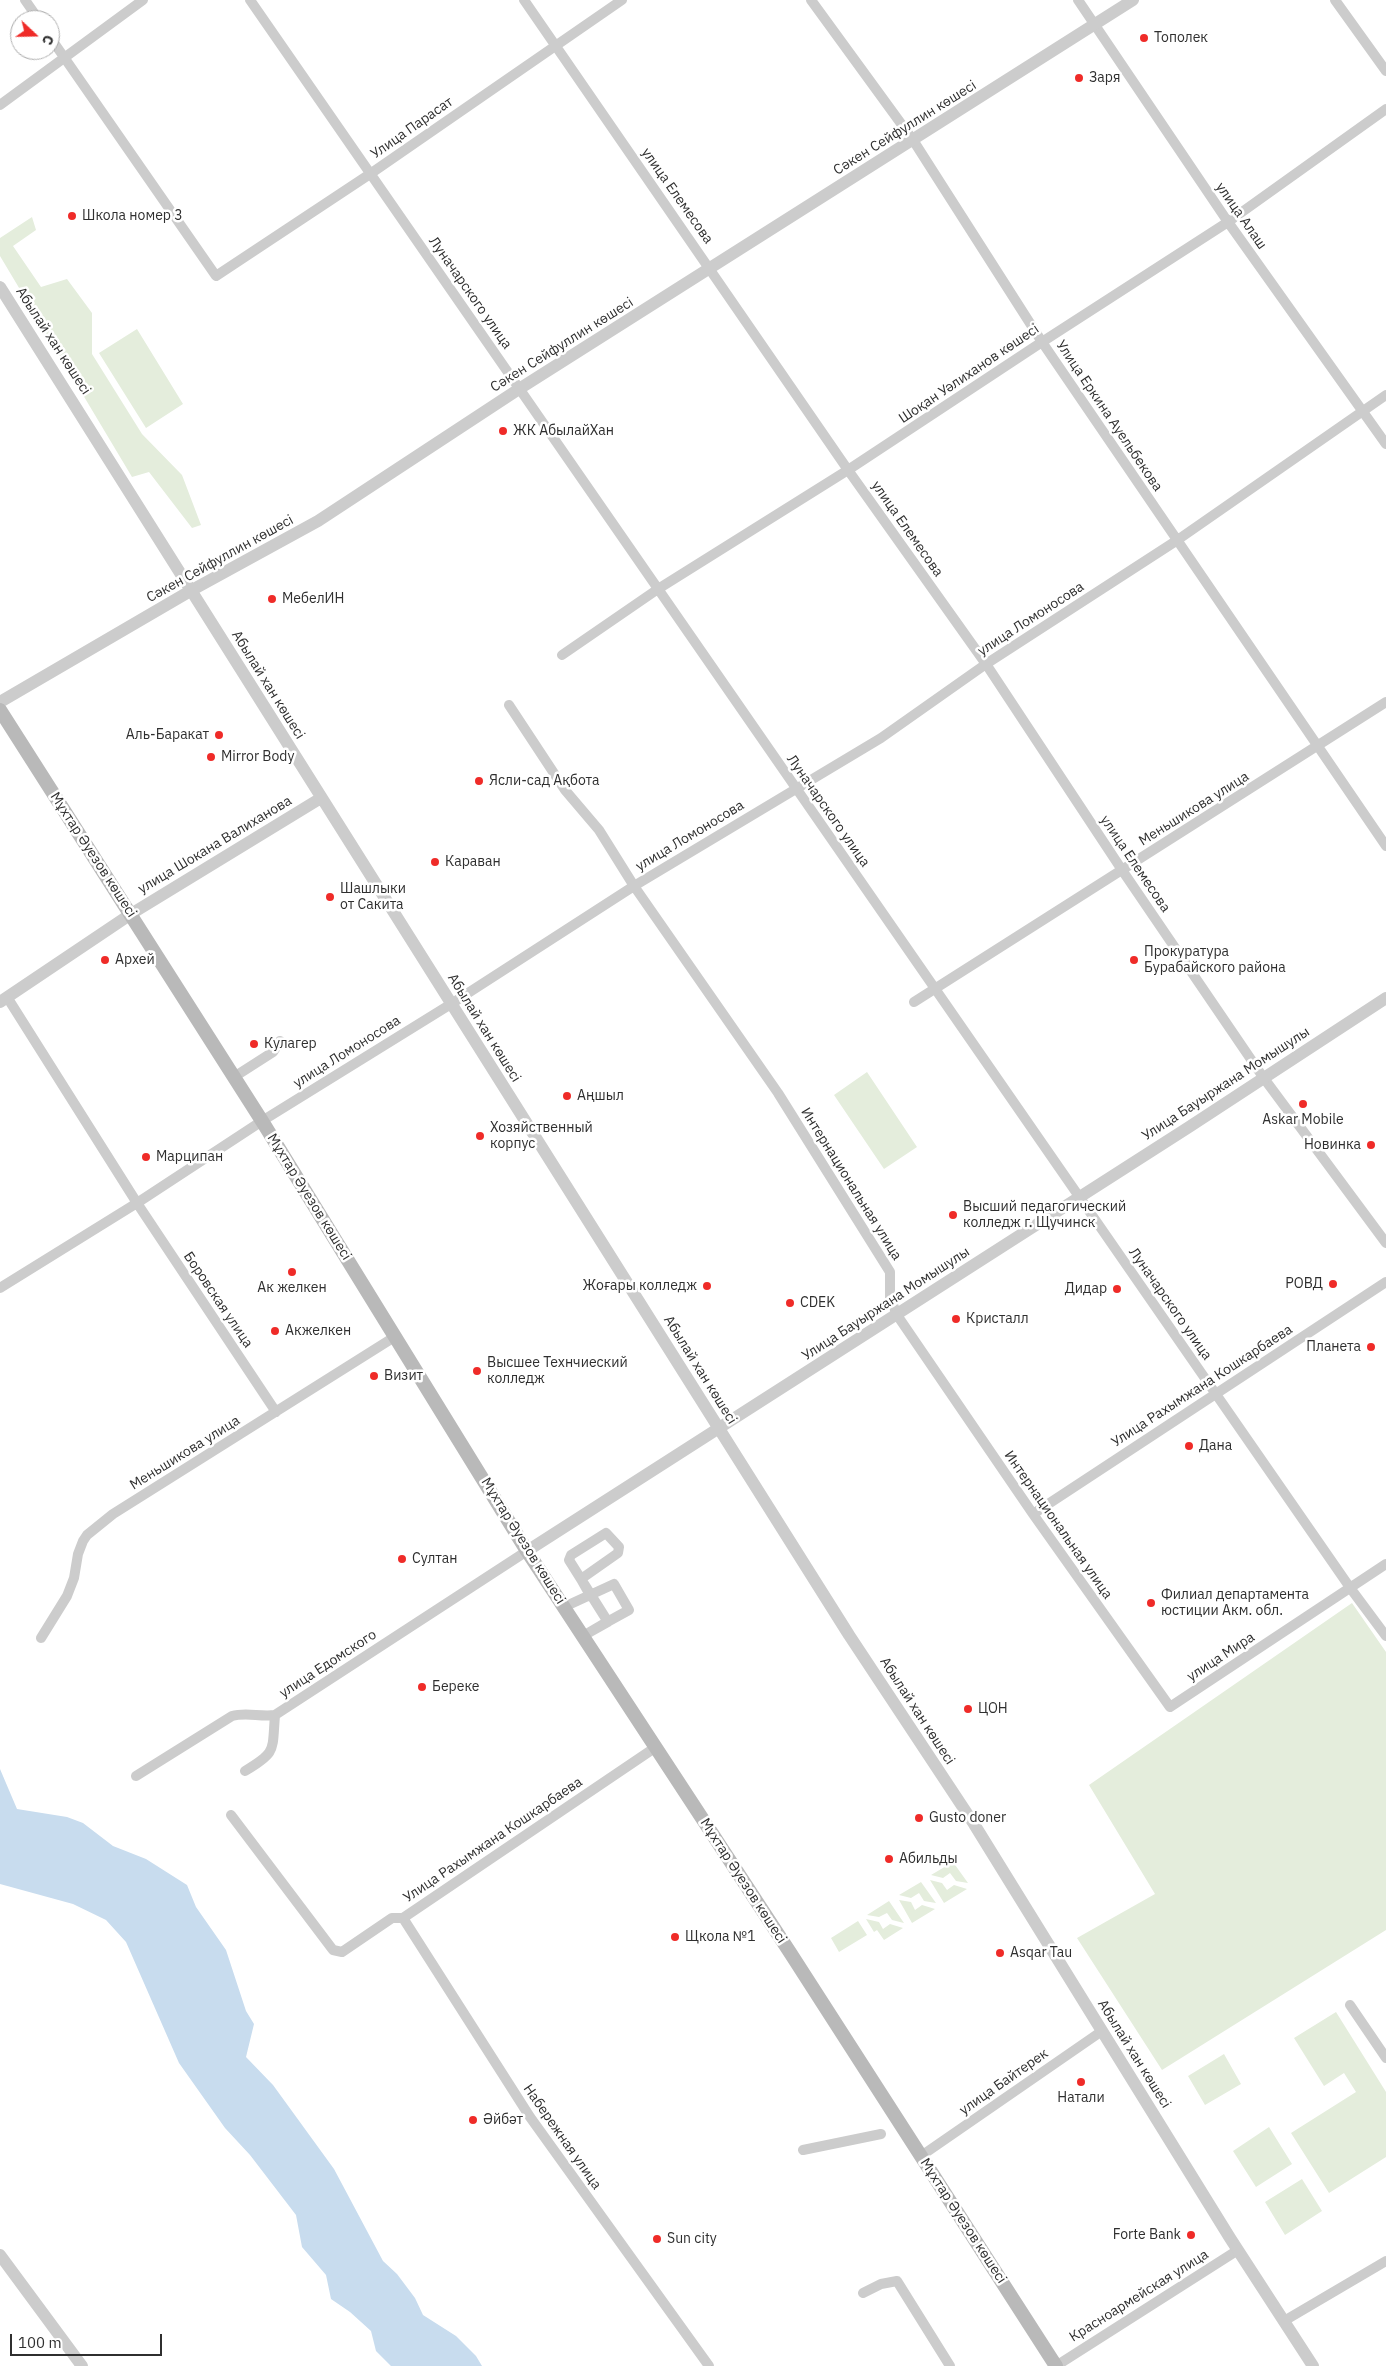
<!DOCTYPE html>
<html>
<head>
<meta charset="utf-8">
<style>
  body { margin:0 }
  #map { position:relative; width:1386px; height:2366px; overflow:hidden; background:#fff; font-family:"IBM Plex Sans",sans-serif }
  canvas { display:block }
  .north { position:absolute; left:10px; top:10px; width:50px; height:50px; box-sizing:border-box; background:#fff; border:1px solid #acacac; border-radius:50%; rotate:111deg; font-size:14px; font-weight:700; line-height:20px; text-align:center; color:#2f2f2f }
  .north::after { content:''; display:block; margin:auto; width:18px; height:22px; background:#ef2b28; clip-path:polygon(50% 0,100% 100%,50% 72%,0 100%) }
  .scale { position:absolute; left:10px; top:2334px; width:152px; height:22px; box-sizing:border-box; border:2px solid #2f2f2f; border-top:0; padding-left:6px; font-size:15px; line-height:18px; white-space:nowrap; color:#2f2f2f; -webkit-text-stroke:4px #fff; paint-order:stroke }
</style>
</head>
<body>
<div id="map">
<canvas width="1386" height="2366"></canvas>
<div class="north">С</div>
<div class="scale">100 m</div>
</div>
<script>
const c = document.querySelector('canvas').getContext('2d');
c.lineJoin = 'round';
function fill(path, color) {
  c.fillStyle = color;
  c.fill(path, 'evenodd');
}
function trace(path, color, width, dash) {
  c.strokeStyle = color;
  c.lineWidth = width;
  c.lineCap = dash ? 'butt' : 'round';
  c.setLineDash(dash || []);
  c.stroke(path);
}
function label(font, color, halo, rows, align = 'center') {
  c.font = font + ' "IBM Plex Sans",sans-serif';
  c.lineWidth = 5;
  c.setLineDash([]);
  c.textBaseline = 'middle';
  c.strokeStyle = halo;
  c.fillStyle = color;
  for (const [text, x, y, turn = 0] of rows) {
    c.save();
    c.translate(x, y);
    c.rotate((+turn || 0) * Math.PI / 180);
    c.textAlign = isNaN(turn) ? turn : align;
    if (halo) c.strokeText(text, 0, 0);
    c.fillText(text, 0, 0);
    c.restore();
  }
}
const green = new Path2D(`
  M 32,217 L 36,230 L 13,246 L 41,287 L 67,279 L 92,313 L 92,354 L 142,434 L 182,475 L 201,525 L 192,528 L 149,472 L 132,477 L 0,256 L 0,238 Z
  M 137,329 L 183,404 L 146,428 L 99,353 Z
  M 867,1072 L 917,1147 L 884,1169 L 834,1095 Z
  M 1352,1603 L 1386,1652 L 1386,1930 L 1162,2070 L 1077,1938 L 1155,1894 L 1089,1785 Z
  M 953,1862 L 968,1883 L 956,1881 L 950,1873 L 943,1878 L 931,1875 Z
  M 930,1880 L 942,1883 L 947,1890 L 954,1885 L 967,1889 L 944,1903 Z
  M 921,1882 L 936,1903 L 924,1901 L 919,1893 L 911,1898 L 899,1895 Z
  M 899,1900 L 911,1902 L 915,1910 L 922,1905 L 935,1909 L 912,1923 Z
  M 889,1901 L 904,1923 L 892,1920 L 887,1913 L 879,1917 L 867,1915 Z
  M 866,1919 L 879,1922 L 883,1929 L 890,1924 L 903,1928 L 884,1940 L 877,1930 L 874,1932 Z
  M 858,1921 L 867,1935 L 839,1952 L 831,1938 Z
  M 1336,2012 L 1386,2092 L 1386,2157 L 1329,2193 L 1291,2133 L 1356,2092 L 1344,2073 L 1324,2086 L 1294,2038 Z
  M 1224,2054 L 1241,2084 L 1205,2105 L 1188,2076 Z
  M 1269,2127 L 1292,2164 L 1256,2187 L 1233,2151 Z
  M 1302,2179 L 1322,2211 L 1285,2235 L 1265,2202 Z`);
const water = new Path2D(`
  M 0,1769 L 17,1809 L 67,1817 L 83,1823 L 113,1846 L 146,1859 L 187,1885 L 196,1907 L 226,1950 L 246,2011 L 254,2024 L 246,2057 L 273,2085 L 334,2169 L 383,2261 L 397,2274 L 415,2298 L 423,2315 L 456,2336 L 476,2356 L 482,2366 L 391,2366 L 376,2351 L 371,2331 L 350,2312 L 331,2299 L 326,2275 L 302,2247 L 296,2215 L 250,2155 L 225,2128 L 179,2063 L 126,1942 L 106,1920 L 73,1904 L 0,1884 Z`);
const minor = new Path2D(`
  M 25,0 L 39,20
  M 250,0 L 1351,1589 L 1386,1636
  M 524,0 L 848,470 L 986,664 L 1122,870 L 1263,1077 L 1386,1243
  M 811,0 L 913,140 L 1042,342 L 1386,846
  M 1078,0 L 1228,222 L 1386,444
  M 1335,0 L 1386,71
  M 50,37 L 216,276 L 370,174 L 622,0
  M 0,105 L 143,0
  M 562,655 L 658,589 L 848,470 L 1042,342 L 1228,222 L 1386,109
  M 509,705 L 565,790 L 599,830 L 634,886 L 778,1093 L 890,1272 L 890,1297 L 897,1315 L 1033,1514 L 1170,1707 L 1386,1564
  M 7,997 L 137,1203 L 276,1412
  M 914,1002 L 1386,702
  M 234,1077 L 273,1052 L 280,1041
  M 0,1288 L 137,1203 L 262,1121 L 451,1004 L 634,886 L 881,738 L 986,664 L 1176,541 L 1386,395
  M 1033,1514 L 1386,1282
  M 564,1607 L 590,1595 L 581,1579 L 618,1553 L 619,1547 L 606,1533 L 571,1555 L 569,1560 L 608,1622 L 583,1636 C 598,1627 614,1618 629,1610 L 614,1584 L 564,1607
  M 41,1638 L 67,1596 L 74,1578 L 78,1554 L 83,1541 L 87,1535 L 113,1514 L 396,1336
  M 245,1771 C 277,1752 272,1751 275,1715
  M 136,1776 L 232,1716 C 246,1712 260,1717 275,1715 L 527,1551
  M 231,1815 L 333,1950 L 342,1952 L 392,1918 L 403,1918 L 656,1747
  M 403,1918 L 530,2117 L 709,2366
  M 1350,2005 L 1386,2058
  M 803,2150 L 881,2134
  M 921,2156 L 1102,2031
  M 863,2293 L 881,2284 L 897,2281 L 950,2366
  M 1284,2321 L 1386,2261
  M 1056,2366 L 1238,2250`);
const tertiary = new Path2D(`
  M 0,287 L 849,1635 L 974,1824 L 1230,2238 L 1313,2366
  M 0,702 L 192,590 L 318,521 L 519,389 L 1133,0
  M 0,1002 L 131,914 L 321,798
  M 527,1551 L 1189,1127 L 1386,998
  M 0,2255 L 82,2366`);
const secondary = new Path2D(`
  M 0,710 L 262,1121 L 527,1551 L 791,1954 L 1056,2366`);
const markers = [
  [1144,38,5,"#ef2b28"],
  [1079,78,5,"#ef2b28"],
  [72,216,5,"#ef2b28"],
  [503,431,5,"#ef2b28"],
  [272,599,5,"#ef2b28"],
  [219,735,5,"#ef2b28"],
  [211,757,5,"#ef2b28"],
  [479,781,5,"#ef2b28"],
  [435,862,5,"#ef2b28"],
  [330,897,5,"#ef2b28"],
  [105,960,5,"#ef2b28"],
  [1134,960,5,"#ef2b28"],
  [254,1044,5,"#ef2b28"],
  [567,1096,5,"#ef2b28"],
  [1303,1104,5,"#ef2b28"],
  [480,1136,5,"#ef2b28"],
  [1371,1145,5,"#ef2b28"],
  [146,1157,5,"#ef2b28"],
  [953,1215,5,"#ef2b28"],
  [292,1272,5,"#ef2b28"],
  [1333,1284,5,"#ef2b28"],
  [707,1286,5,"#ef2b28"],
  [1117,1289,5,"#ef2b28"],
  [790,1303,5,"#ef2b28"],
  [956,1319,5,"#ef2b28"],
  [275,1331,5,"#ef2b28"],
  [1371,1347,5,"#ef2b28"],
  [477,1371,5,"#ef2b28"],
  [374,1376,5,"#ef2b28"],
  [1189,1446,5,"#ef2b28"],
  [402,1559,5,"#ef2b28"],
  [1151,1603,5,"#ef2b28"],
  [422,1687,5,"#ef2b28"],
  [968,1709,5,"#ef2b28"],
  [919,1818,5,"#ef2b28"],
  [889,1859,5,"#ef2b28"],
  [675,1937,5,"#ef2b28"],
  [1000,1953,5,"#ef2b28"],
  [1081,2082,5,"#ef2b28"],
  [473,2120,5,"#ef2b28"],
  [1191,2235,5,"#ef2b28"],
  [657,2239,5,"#ef2b28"]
];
const poiNames = [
  ["Тополек",1154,38],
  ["Заря",1089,78],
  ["Школа номер 3",82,216],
  ["ЖК АбылайХан",513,431],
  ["МебелИН",282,599],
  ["Аль-Баракат",209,735,"right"],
  ["Mirror Body",221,757],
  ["Ясли-сад Ақбота",489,781],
  ["Караван",445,862],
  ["Шашлыки",340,889],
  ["от Сакита",340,905],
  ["Прокуратура",1144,952],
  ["Бурабайского района",1144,968],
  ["Архей",115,960],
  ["Кулагер",264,1044],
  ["Аңшыл",577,1096],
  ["Askar Mobile",1303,1120,"center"],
  ["Хозяйственный",490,1128],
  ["корпус",490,1144],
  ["Новинка",1361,1145,"right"],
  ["Марципан",156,1157],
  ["Высший педагогический",963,1207],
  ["колледж г. Щучинск",963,1223],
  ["РОВД",1323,1284,"right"],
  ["Жоғары колледж",697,1286,"right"],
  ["Ак желкен",292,1288,"center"],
  ["Дидар",1107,1289,"right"],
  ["CDEK",800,1303],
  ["Кристалл",966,1319],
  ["Акжелкен",285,1331],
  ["Планета",1361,1347,"right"],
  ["Высшее Технчиеский",487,1363],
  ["колледж",487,1379],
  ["Визит",384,1376],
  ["Дана",1199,1446],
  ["Султан",412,1559],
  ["Филиал департамента",1161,1595],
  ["юстиции Акм. обл.",1161,1611],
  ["Береке",432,1687],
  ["ЦОН",978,1709],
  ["Gusto doner",929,1818],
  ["Абильды",899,1859],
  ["Щкола №1",685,1937],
  ["Asqar Tau",1010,1953],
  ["Натали",1081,2098,"center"],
  ["Әйбәт",483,2120],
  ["Forte Bank",1181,2235,"right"],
  ["Sun city",667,2239]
];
const streetNames = [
  ["Улица Парасат",412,128,-35],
  ["Сәкен Сейфуллин көшесі",905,128,-32],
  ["улица Елемесова",677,196,55],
  ["улица Алаш",1241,216,55],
  ["Луначарского улица",470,293,55],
  ["Абылай хан көшесі",53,341,57],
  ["Сәкен Сейфуллин көшесі",562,345,-32],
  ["Шоқан Уәлиханов көшесі",969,374,-34],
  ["Улица Еркина Ауельбекова",1109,416,56],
  ["улица Елемесова",907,529,55],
  ["Сәкен Сейфуллин көшесі",220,559,-29],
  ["улица Ломоносова",1031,619,-33],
  ["Абылай хан көшесі",268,685,58],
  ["Меньшикова улица",1194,809,-32],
  ["Луначарского улица",828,811,55],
  ["улица Ломоносова",690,836,-31],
  ["улица Шокана Валиханова",215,845,-31],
  ["Мұхтар Әуезов көшесі",93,855,57],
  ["улица Елемесова",1135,864,56],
  ["Абылай хан көшесі",484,1028,58],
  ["улица Ломоносова",347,1052,-32],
  ["Улица Бауыржана Момышулы",1226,1084,-33],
  ["Интернациональная улица",851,1184,58],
  ["Мұхтар Әуезов көшесі",309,1197,58],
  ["Боровская улица",218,1300,56],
  ["Улица Бауыржана Момышулы",886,1304,-33],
  ["Луначарского улица",1170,1304,55],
  ["Абылай хан көшесі",700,1370,58],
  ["Улица Рахымжана Кошкарбаева",1202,1386,-33],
  ["Меньшикова улица",185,1453,-32],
  ["Интернациональная улица",1058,1525,55],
  ["Мұхтар Әуезов көшесі",523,1541,58],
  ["улица Мира",1221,1657,-33],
  ["улица Едомского",328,1664,-33],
  ["Абылай хан көшесі",917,1711,57],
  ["Улица Рахымжана Кошкарбаева",493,1840,-34],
  ["Мұхтар Әуезов көшесі",743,1881,57],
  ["Абылай хан көшесі",1134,2054,58],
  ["улица Байтерек",1004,2082,-35],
  ["Набережная улица",562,2137,55],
  ["Мұхтар Әуезов көшесі",963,2221,57],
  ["Красноармейская улица",1139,2296,-32]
];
fill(green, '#e4eddc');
fill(water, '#c8dcee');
trace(minor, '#ccc', 10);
trace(tertiary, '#ccc', 12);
trace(secondary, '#b9b9b9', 14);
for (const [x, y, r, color] of markers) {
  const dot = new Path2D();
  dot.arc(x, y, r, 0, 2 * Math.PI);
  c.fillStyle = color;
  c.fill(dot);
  trace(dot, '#fff', 2);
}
label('14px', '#2f2f2f', '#fff', poiNames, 'left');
label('14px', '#2f2f2f', '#fff', streetNames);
</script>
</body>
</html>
